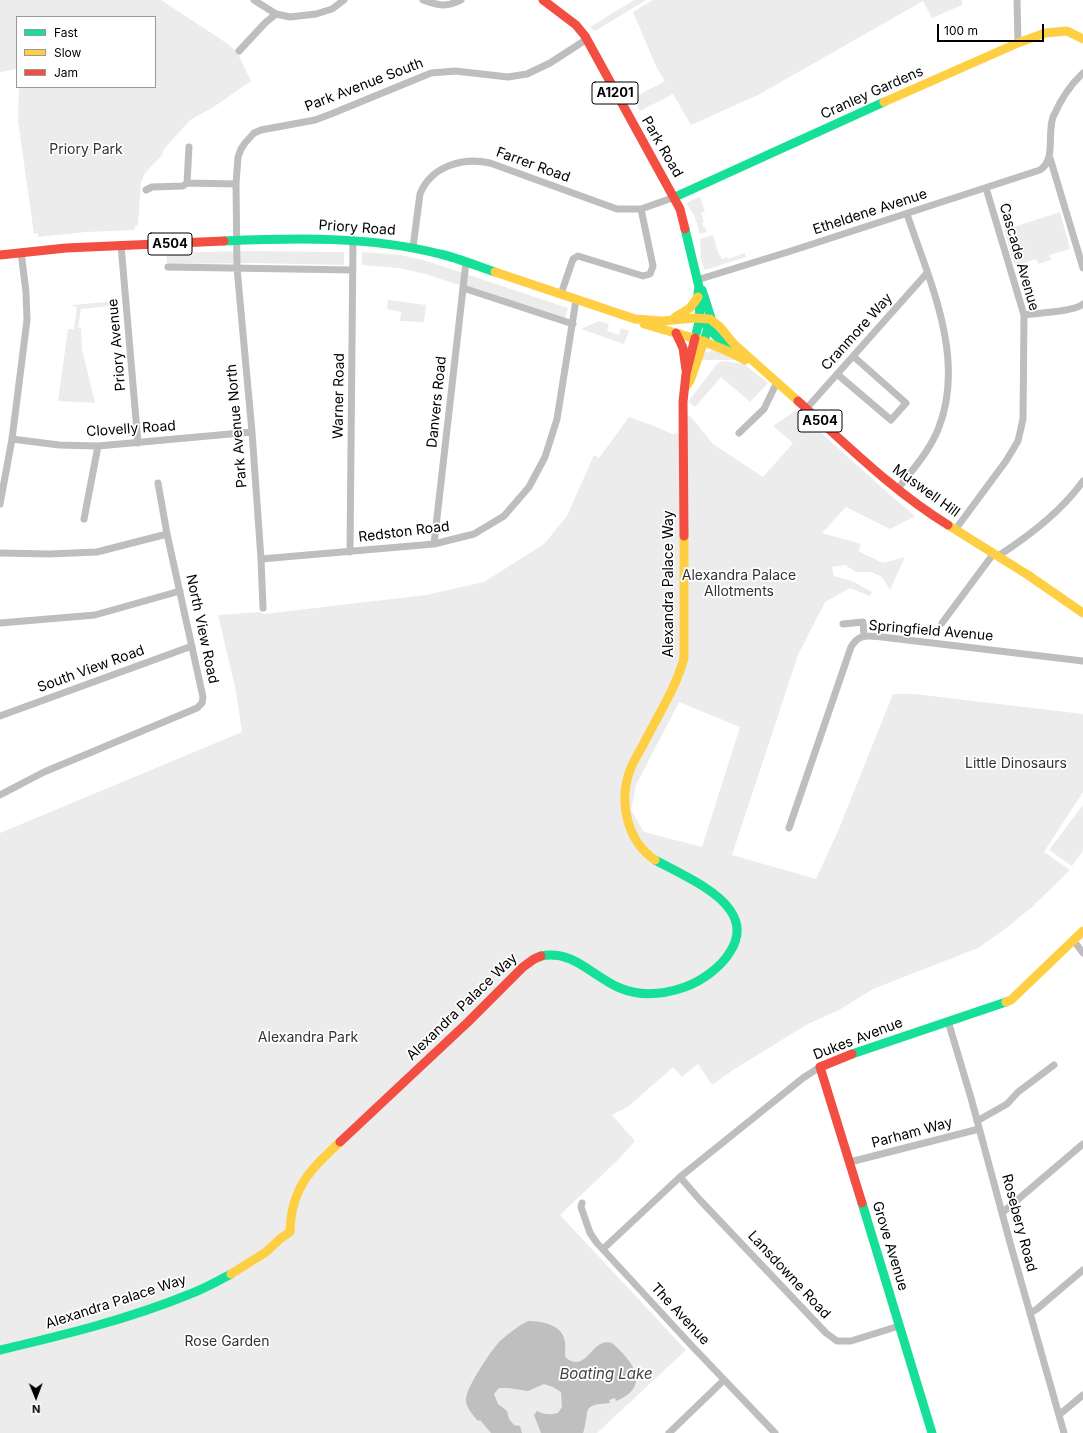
<!DOCTYPE html>
<html>
<head>
<meta charset="utf-8">
<style>
  body { margin:0 }
  #map { position:relative; width:1083px; height:1433px; overflow:hidden; background:#fff; font-family:Inter,sans-serif }
  canvas { display:block }
  .legend { position:absolute; left:16px; top:16px; width:140px; height:72px; box-sizing:border-box; background:#fff; border:1px solid #999; margin:0; padding:5px 7px; list-style:none; font-size:12px; color:#000 }
  .legend li { display:flex; align-items:center; gap:8px; height:20px }
  .legend b { width:20px; border:1px solid #999 }
  .north { position:absolute; left:16px; top:1377px; width:40px; height:40px; -webkit-text-stroke:3px #fff; paint-order:stroke; rotate:179deg; font-size:11px; font-weight:700; line-height:16px; text-align:center; color:#000 }
  .north::after { content:''; display:block; margin:auto; width:14px; height:18px; background:#000; clip-path:polygon(50% 0,100% 100%,50% 72%,0 100%) }
  .scale { position:absolute; left:937px; top:24px; width:107px; height:18px; box-sizing:border-box; border:2px solid #000; border-top:0; padding-left:5px; font-size:12px; line-height:14px; white-space:nowrap; color:#000; -webkit-text-stroke:3px #fff; paint-order:stroke }
</style>
</head>
<body>
<div id="map">
<canvas width="1083" height="1433"></canvas>
<ul class="legend">
<li><b style="height:5px;background:#16e098"></b>Fast</li>
<li><b style="height:5px;background:#ffcf43"></b>Slow</li>
<li><b style="height:5px;background:#f24e42"></b>Jam</li>
</ul>
<div class="north">N</div>
<div class="scale">100 m</div>
</div>
<script>
const c = document.querySelector('canvas').getContext('2d');
c.lineJoin = 'round';
function fill(path, color) {
  c.fillStyle = color;
  c.fill(path, 'evenodd');
}
function trace(path, color, width, dash) {
  c.strokeStyle = color;
  c.lineWidth = width;
  c.lineCap = dash ? 'butt' : 'round';
  c.setLineDash(dash || []);
  c.stroke(path);
}
function label(font, color, halo, rows, align = 'center') {
  c.font = font + ' Inter,sans-serif';
  c.lineWidth = 3.5;
  c.setLineDash([]);
  c.textBaseline = 'middle';
  c.strokeStyle = halo;
  c.fillStyle = color;
  for (const [text, x, y, turn = 0] of rows) {
    c.save();
    c.translate(x, y);
    c.rotate((+turn || 0) * Math.PI / 180);
    c.textAlign = isNaN(turn) ? turn : align;
    if (halo) c.strokeText(text, 0, 0);
    c.fillText(text, 0, 0);
    c.restore();
  }
}
const green = new Path2D(`
  M 0,0 L 161,0 L 228,44 L 237,52 L 251,81 L 215,106 L 190,120 L 164,149 L 162,155 L 145,173 L 141,182 L 138,225 L 135,226 L 135,230 L 86,232 L 38,237 L 38,233 L 34,234 L 18,121 L 19,87 L 155,87 L 155,17 L 17,17 L 17,69 L 0,72 Z
  M 634,0 L 646,0 L 595,31 L 590,27 Z
  M 653,0 L 962,0 L 962,5 L 932,18 L 923,1 L 758,95 L 691,125 L 673,94 L 640,111 L 633,98 L 665,81 L 656,66 L 633,12 Z
  M 700,197 L 705,212 L 701,213 L 704,222 L 702,223 L 703,227 L 705,227 L 707,232 L 699,234 L 697,222 L 696,222 L 694,215 L 687,204 L 688,202 Z
  M 1060,212 L 1070,249 L 1049,255 L 1051,260 L 1038,264 L 1036,259 L 1015,266 L 1004,230 Z
  M 713,235 L 719,255 L 720,255 L 722,259 L 727,257 L 728,259 L 745,253 L 746,257 L 705,270 L 701,260 L 700,239 Z
  M 240,251 L 344,252 L 344,265 L 255,263 L 167,264 L 166,253 Z
  M 362,252 L 400,255 L 427,261 L 568,308 L 565,319 L 425,274 L 399,268 L 362,265 Z
  M 388,300 L 426,305 L 424,322 L 400,321 L 401,312 L 387,309 Z
  M 118,301 L 118,305 L 81,309 L 78,327 L 81,328 L 82,349 L 95,403 L 58,401 L 68,329 L 74,329 L 77,307 L 71,306 L 72,305 Z
  M 599,321 L 609,324 L 607,331 L 619,335 L 621,328 L 629,331 L 624,344 L 581,329 Z
  M 713,350 L 737,360 L 701,360 L 704,353 Z
  M 722,361 L 744,364 L 768,383 L 750,402 L 721,377 L 695,407 L 688,402 L 717,364 Z
  M 796,410 L 889,494 L 915,516 L 890,529 L 846,507 L 822,533 L 861,544 L 858,551 L 883,563 L 905,557 L 890,590 L 882,577 L 871,572 L 856,572 L 845,565 L 832,567 L 834,576 L 854,582 L 872,592 L 870,596 L 850,588 L 825,602 L 798,655 L 732,855 L 816,879 L 838,831 L 893,694 L 915,694 L 1083,714 L 1083,792 L 1044,852 L 1070,870 L 1032,907 L 1005,929 L 978,948 L 873,989 L 839,1010 L 806,1025 L 733,1070 L 712,1085 L 698,1064 L 682,1077 L 673,1067 L 629,1106 L 612,1115 L 635,1141 L 618,1160 L 560,1215 L 686,1350 L 597,1433 L 0,1433 L 0,833 L 242,732 L 236,691 L 218,615 L 259,612 L 264,614 L 426,595 L 484,582 L 544,544 L 567,516 L 594,455 L 599,458 L 629,417 L 654,426 L 672,434 L 687,432 L 687,414 L 692,418 L 713,444 L 763,477 L 793,443 L 773,426 ZM 679,702 L 740,727 L 702,847 L 644,832 L 631,810 L 636,785 Z
  M 1083,805 L 1083,851 L 1072,866 L 1049,850 Z`);
const water = new Path2D(`
  M 528,1321 C 543,1321 563,1325 565,1342 C 566,1348 564,1353 566,1358 C 587,1374 592,1336 612,1343 C 633,1361 652,1387 616,1401 L 615,1398 L 609,1400 L 610,1403 C 579,1405 591,1410 583,1433 L 541,1433 L 534,1415 L 537,1411 C 545,1415 550,1415 558,1413 L 562,1407 L 561,1392 L 553,1387 L 544,1384 L 528,1391 L 508,1388 L 499,1388 L 494,1394 L 498,1404 L 507,1411 L 509,1419 L 514,1425 L 520,1426 L 522,1433 L 491,1433 L 480,1420 L 478,1421 C 473,1415 466,1408 466,1400 C 465,1389 492,1349 500,1341 C 509,1333 518,1326 528,1321 Z`);
const street = new Path2D(`
  M 254,0 L 276,14 L 290,17 L 316,14 L 332,9 L 344,0
  M 423,0 C 438,5 446,8 461,0
  M 1017,0 L 1018,43
  M 239,51 L 265,23 L 276,14
  M 1050,158 L 1083,268
  M 187,183 L 189,147
  M 146,190 L 152,187 L 183,186 L 187,183 L 236,184
  M 121,245 L 138,443
  M 413,247 L 420,194 C 431,166 463,157 490,163 L 617,209 L 641,209 L 675,197
  M 168,267 L 353,270
  M 697,280 L 791,251 L 1040,170 C 1056,160 1047,134 1053,117 C 1060,101 1070,85 1083,73
  M 463,288 L 573,324
  M 561,294 L 573,259 L 578,256 L 643,276 L 650,274 L 653,266 L 641,209
  M 1024,315 C 1036,313 1075,312 1083,304
  M 837,374 L 891,420 L 906,403 L 853,356
  M 806,409 L 927,273
  M 739,433 L 764,409 L 777,382
  M 12,439 L 59,445 L 98,446 L 252,432
  M 897,490 C 912,470 930,451 939,427 C 966,357 929,280 907,214
  M 0,504 L 12,439 L 27,320 L 26,292 L 21,252
  M 84,519 L 98,446
  M 955,530 L 1006,461 L 1018,441 L 1023,419 L 1024,315 L 986,188
  M 434,544 L 466,262
  M 350,552 L 353,240
  M 0,553 L 49,554 L 97,552 L 167,534
  M 998,556 C 1029,536 1061,512 1083,481
  M 261,559 L 434,544 L 474,534 L 504,516 L 529,487 L 545,457 L 557,419 L 576,300
  M 263,608 L 261,559 L 252,432 L 237,268 L 236,184 L 238,157 L 241,149 L 245,143 L 254,133 L 261,130 L 315,120 L 331,114 L 431,73 L 455,71 L 508,77 L 527,74 L 550,63 L 587,39
  M 0,623 L 95,615 L 180,591
  M 942,623 L 994,553
  M 843,624 L 863,622 L 864,636
  M 0,716 L 192,646
  M 0,795 L 44,772 L 197,708 L 202,703 L 203,697 L 167,534 L 158,483
  M 789,828 L 851,647 C 859,633 868,636 882,637 L 1083,661
  M 1074,941 L 1083,953
  M 948,1021 L 971,1098 L 1009,1239 L 1064,1433
  M 977,1121 L 1007,1104 L 1018,1092 L 1054,1065
  M 850,1162 L 979,1129
  M 680,1177 L 699,1199 L 826,1333 L 837,1341 L 851,1341 L 899,1326
  M 582,1203 L 581,1207 L 590,1233 L 597,1243 L 691,1345 L 775,1433
  M 1002,1213 L 1083,1144
  M 603,1249 L 680,1177 L 803,1078 L 820,1067
  M 1030,1313 L 1037,1309 L 1083,1270
  M 1059,1415 L 1083,1395
  M 669,1433 L 724,1380`);
const fast = new Path2D(`
  M 675,197 L 884,102
  M 685,229 L 699,287 L 698,293 L 700,318 L 695,338
  M 224,241 C 296,238 369,236 440,254 C 458,258 477,266 495,272
  M 702,290 L 711,318 L 704,341
  M 705,324 L 728,349
  M 541,956 C 573,949 593,977 620,988 C 641,997 665,994 685,987 C 702,981 721,967 730,952 C 739,938 740,924 730,910 C 716,889 677,872 655,860
  M 852,1054 L 1006,1002
  M 862,1203 L 932,1433
  M 0,1350 C 64,1335 129,1319 190,1294 C 204,1289 218,1281 231,1274`);
const slow = new Path2D(`
  M 884,102 L 1018,43 L 1045,33 L 1067,31 L 1083,39
  M 495,272 L 635,319 L 662,321 L 694,318 L 710,319 L 720,327 L 734,344 L 798,401
  M 675,317 L 690,308 L 698,297
  M 644,324 C 679,334 713,342 745,360
  M 685,387 L 690,381 L 704,341
  M 948,525 L 1028,575 L 1083,613
  M 655,860 C 627,841 619,803 629,773 C 632,763 639,753 644,743 C 658,715 676,688 684,658 L 684,536
  M 1006,1002 L 1011,1000 L 1083,931
  M 231,1274 L 266,1252 L 281,1238 L 290,1232 C 291,1188 310,1170 340,1142`);
const jam = new Path2D(`
  M 543,0 L 576,25 L 585,36 L 680,209 L 685,229
  M 0,255 L 66,248 L 224,241
  M 676,333 L 683,348 L 686,370
  M 798,401 C 847,445 893,491 948,525
  M 684,536 L 683,402 L 686,374 L 695,338
  M 852,1054 L 820,1067 L 862,1203
  M 340,1142 L 468,1022 L 523,967 L 534,959 L 541,956`);
const shields = [
  [615,93,46],
  [170,244,44],
  [820,421,44]
];
const shieldNames = [
  ["A1201",615,93],
  ["A504",170,244],
  ["A504",820,421]
];
const streetNames = [
  ["Park Avenue South",364,85,-21],
  ["Cranley Gardens",872,93,-24],
  ["Park Road",662,147,60],
  ["Farrer Road",533,165,20],
  ["Etheldene Avenue",870,212,-18],
  ["Priory Road",357,228,4],
  ["Cascade Avenue",1019,257,74],
  ["Cranmore Way",857,332,-48],
  ["Priory Avenue",117,345,-95],
  ["Warner Road",339,396,-89],
  ["Danvers Road",437,402,-84],
  ["Park Avenue North",237,426,-95],
  ["Clovelly Road",131,429,-4],
  ["Muswell Hill",926,491,36],
  ["Redston Road",404,532,-7],
  ["Alexandra Palace Way",669,584,-90],
  ["North View Road",202,629,78],
  ["Springfield Avenue",931,631,5],
  ["South View Road",91,669,-20],
  ["Alexandra Palace Way",462,1007,-44],
  ["Dukes Avenue",858,1039,-21],
  ["Parham Way",912,1133,-15],
  ["Rosebery Road",1019,1223,75],
  ["Grove Avenue",890,1246,73],
  ["Lansdowne Road",789,1275,47],
  ["Alexandra Palace Way",116,1302,-18],
  ["The Avenue",680,1314,47]
];
const parkNames = [
  ["Priory Park",86,150],
  ["Alexandra Palace",739,576],
  ["Allotments",739,592],
  ["Little Dinosaurs",1016,764],
  ["Alexandra Park",308,1038],
  ["Rose Garden",227,1342]
];
const waterNames = [
  ["Boating Lake",606,1374]
];
fill(green, '#ececec');
fill(water, '#bfbfbf');
trace(street, '#bebebe', 7);
trace(fast, '#16e098', 9);
trace(slow, '#ffcf43', 9);
trace(jam, '#f24e42', 9);
for (const [x, y, w] of shields) {
  const box = new Path2D();
  box.roundRect(x - w / 2, y - 11, w, 22, 3);
  c.fillStyle = '#fff';
  c.fill(box);
  trace(box, '#000', 1);
}
label('bold 13px', '#000', null, shieldNames);
label('14px', '#000', '#fff', streetNames);
label('14px', '#333', '#fff', parkNames);
label('italic 15px', '#444', '#fff', waterNames);
</script>
</body>
</html>
